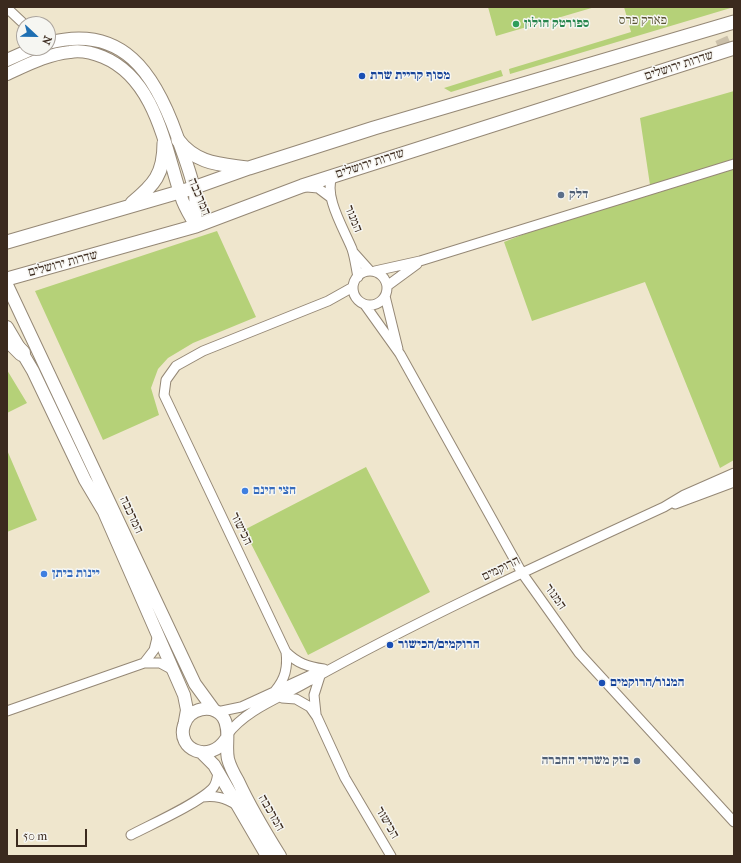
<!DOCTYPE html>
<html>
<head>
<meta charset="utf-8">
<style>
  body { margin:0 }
  #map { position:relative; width:741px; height:863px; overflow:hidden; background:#efe6cd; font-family:"IM FELL French Canon",serif }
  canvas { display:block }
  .frame { position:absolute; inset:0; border:8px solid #3b2a1e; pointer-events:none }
  .north { position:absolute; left:16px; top:16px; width:40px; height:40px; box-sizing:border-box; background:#f6f6f2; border:1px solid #aba49d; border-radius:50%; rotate:112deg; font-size:11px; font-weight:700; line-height:16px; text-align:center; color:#3b2a1e }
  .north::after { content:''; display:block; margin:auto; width:14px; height:18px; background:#1f6fb2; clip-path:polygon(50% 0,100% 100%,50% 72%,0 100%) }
  .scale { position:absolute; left:16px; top:829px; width:71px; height:18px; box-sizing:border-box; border:2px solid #3b2a1e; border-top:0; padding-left:5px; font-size:12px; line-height:14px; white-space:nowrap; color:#3b2a1e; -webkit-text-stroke:3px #f6f6f2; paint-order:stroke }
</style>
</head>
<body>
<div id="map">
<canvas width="741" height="863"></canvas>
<div class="frame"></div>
<div class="north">N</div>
<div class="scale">50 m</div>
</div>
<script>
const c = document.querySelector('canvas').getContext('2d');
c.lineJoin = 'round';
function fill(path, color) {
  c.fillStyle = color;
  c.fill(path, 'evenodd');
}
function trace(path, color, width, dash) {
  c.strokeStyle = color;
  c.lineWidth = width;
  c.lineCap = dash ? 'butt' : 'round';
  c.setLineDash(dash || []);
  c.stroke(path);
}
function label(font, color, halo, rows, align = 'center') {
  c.font = font + ' "IM FELL French Canon","Frank Ruhl Libre",serif';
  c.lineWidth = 3;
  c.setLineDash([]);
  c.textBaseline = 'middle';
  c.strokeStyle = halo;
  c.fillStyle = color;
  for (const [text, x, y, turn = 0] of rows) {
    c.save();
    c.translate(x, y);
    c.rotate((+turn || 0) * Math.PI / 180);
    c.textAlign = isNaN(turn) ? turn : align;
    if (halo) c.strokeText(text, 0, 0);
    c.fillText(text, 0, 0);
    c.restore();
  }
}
const green = new Path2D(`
  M 488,7 L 595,7 L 496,36 Z
  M 624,7 L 734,7 L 510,74 L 509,69 L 631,32 Z
  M 501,70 L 503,76 L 451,92 L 444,88 Z
  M 734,91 L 734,460 L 720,468 L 645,282 L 532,321 L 504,242 L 650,185 L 640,118 Z
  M 217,231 L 256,317 L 193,343 L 168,358 L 158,369 L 151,388 L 159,415 L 103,440 L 35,291 Z
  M 7,370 L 27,403 L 7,413 Z
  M 7,450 L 37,520 L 7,532 Z
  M 366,467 L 430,592 L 308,655 L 244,530 Z`);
const secondaryTunnel = new Path2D(`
  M 718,47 L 734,40`);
const minor = new Path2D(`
  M 7,8 L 24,24
  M 333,176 C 322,194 345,231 352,249 C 355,258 356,268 358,277
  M 307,187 L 318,188 L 330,197
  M 353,252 L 370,271
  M353 288a17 17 0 1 1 34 0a17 17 0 1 1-34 0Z
  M 375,271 L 420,261 L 734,164
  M 387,286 L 417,264
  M 385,296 L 398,349
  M 365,305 L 400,354 L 522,573 L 579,653 L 734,822
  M 675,504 L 734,482
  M 286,652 C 297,663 308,667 324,669
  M 144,663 L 154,650 L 158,634
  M 275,691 C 285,679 288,668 286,652 L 164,395 L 166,380 L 176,366 L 203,351 L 328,301 L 353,287
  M 282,698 L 296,699 L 310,707 L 317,717 L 345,778 L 391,856
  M 7,711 L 144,663 L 160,663 L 173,670
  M 217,712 L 241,707 L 313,674
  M 316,714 L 314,695 L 320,676
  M 227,735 C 246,709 282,697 309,681 C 424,617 545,562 664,507 L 684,495 L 734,473
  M 202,797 C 216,795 225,798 237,805
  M 131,835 C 152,824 197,804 212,789 C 217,784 217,778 218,772`);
const tertiary = new Path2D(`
  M 48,43 C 123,23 155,74 177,136 C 183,154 192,175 195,194 C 196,203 195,212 196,221
  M 7,60 L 34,48
  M 7,74 C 27,65 48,54 70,52 C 81,50 93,53 103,57 C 156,79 165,148 181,196 C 184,207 191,217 196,226
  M 7,285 L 195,684 L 214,710
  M 7,327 L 33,371 L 85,480 L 104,512 L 184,695 L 187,710 L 185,721
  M 226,739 C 210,764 176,750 184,725 C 189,708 212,703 223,717 C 231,729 225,746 228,759 C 230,767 234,774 238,781 C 250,807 265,832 280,856
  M 202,753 L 214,765 L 267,856`);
const secondary = new Path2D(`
  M 178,140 C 196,164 220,164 247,168
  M 132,203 C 154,185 164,174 164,143
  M 7,242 L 193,188 L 249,168 L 374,128 L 734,22
  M 7,279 L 196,226 L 302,186 L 734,48`);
const trunk = new Path2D(`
  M 7,338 L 22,353`);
const markers = [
  [516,24,4,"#2e9e5b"],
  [362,76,4,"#1a4fb4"],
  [561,195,4,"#5c6f8a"],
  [245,491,4,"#3f7fe0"],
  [44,574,4,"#3f7fe0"],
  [390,645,4,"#1a4fb4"],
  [602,683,4,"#1a4fb4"],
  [637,761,4,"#5c6f8a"]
];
const parkNames = [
  ["פארק פרס",643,21]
];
const leisureNames = [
  ["ספורטק חולון",524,24]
];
const streetNames = [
  ["שדרות ירושלים",679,66,-18],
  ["שדרות ירושלים",370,164,-18],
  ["המרכבה",199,197,67],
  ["המנור",353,219,68],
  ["שדרות ירושלים",63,264,-15],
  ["המרכבה",131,515,65],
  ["הכישור",241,529,64],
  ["הרוקמים",501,569,-26],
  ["המנור",555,597,55],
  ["המרכבה",271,813,60],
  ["הכישור",387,823,60]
];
const transitNames = [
  ["מסוף קריית שרת",370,76],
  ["הרוקמים/הכישור",398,645],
  ["המנור/הרוקמים",610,683]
];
const serviceNames = [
  ["דלק",569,195],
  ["בזק משרדי החברה",629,761,"right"]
];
const shopNames = [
  ["חצי חינם",253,491],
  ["יינות ביתן",52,574]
];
fill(green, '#b5d178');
trace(secondaryTunnel, '#cbc0aa', 13, [13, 6]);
trace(minor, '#958876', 11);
trace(tertiary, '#958876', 14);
trace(secondary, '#958876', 15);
trace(trunk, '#958876', 18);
trace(minor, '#fff', 9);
trace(tertiary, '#fff', 12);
trace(secondary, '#fff', 13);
trace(trunk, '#fff', 16);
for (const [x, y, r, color] of markers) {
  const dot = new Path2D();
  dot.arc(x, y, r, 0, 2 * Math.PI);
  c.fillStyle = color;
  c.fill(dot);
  trace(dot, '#f6f6f2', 1.5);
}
label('13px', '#5a5434', '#f6f6f2', parkNames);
label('bold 13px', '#27864d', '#f6f6f2', leisureNames, 'left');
label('13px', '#3b2a1e', '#f6f6f2', streetNames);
label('bold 13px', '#164399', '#f6f6f2', transitNames, 'left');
label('bold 13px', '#4e5e75', '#f6f6f2', serviceNames, 'left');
label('bold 13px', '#366cbe', '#f6f6f2', shopNames, 'left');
</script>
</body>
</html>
